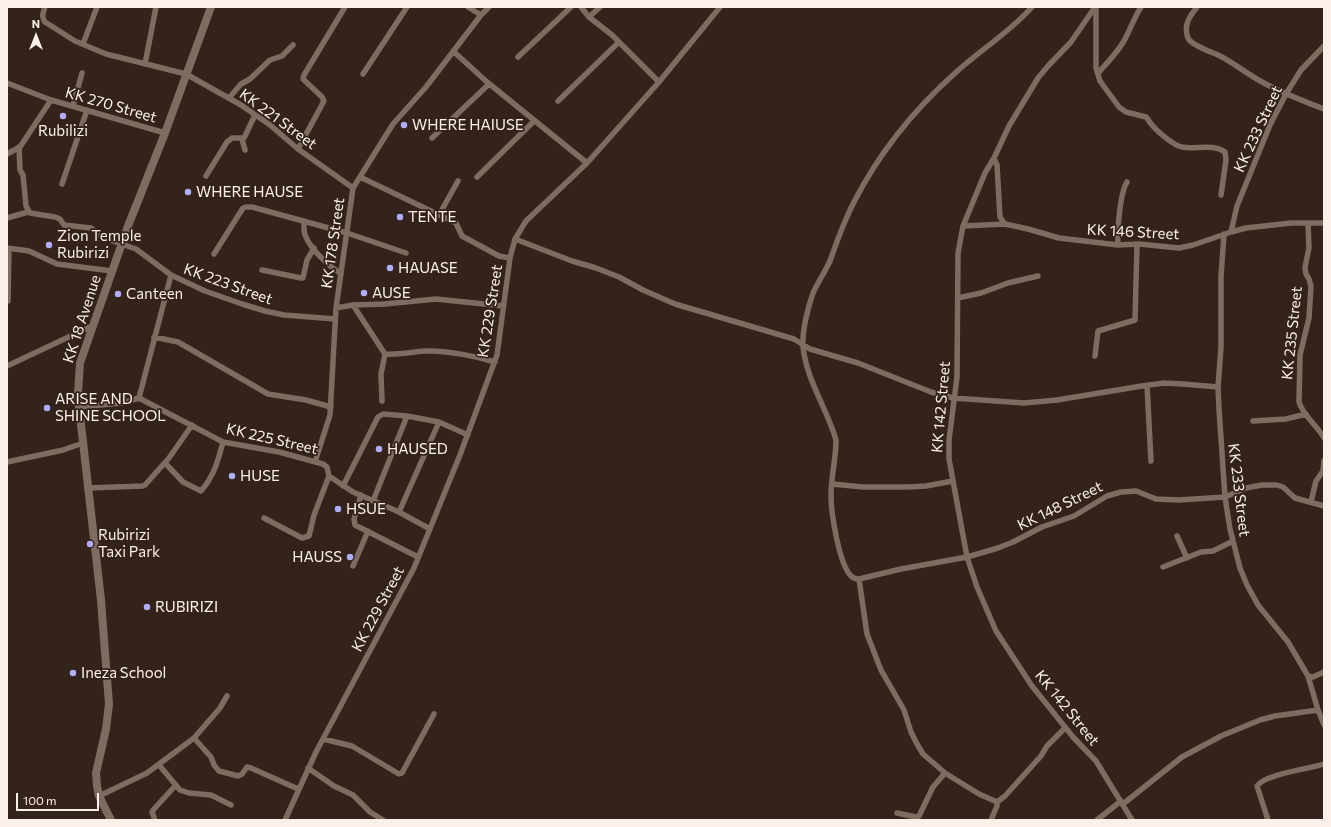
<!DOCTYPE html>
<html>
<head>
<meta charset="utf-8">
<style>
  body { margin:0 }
  #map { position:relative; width:1331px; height:827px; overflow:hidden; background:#33231a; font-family:Commissioner,sans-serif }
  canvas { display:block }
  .frame { position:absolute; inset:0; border:8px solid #fbf0e9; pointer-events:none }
  .north { position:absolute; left:16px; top:16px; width:40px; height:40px; -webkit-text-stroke:3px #33231a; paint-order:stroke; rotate:0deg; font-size:11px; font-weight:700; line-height:16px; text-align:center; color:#fbf0e9 }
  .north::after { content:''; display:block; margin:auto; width:14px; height:18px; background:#fbf0e9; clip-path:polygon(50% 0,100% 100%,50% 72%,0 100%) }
  .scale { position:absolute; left:16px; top:793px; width:83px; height:18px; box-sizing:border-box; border:2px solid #fbf0e9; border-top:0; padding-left:5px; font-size:12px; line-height:14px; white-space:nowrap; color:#fbf0e9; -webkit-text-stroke:3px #33231a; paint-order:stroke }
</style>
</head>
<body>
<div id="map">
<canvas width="1331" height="827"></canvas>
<div class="frame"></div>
<div class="north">N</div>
<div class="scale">100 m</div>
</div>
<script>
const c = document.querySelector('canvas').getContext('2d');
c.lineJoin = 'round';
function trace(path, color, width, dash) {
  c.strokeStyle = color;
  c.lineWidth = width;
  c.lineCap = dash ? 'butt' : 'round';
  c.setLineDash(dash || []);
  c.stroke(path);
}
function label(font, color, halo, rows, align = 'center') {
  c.font = font + ' Commissioner,sans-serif';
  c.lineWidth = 3.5;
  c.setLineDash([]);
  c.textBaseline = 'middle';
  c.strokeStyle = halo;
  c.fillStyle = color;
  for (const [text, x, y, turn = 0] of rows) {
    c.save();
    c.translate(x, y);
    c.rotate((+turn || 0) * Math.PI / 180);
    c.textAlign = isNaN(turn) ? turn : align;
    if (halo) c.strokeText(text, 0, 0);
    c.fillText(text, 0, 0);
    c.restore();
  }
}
const street = new Path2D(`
  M 45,7 C 43,13 41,17 45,22 L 75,41 L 106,54 L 186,74 L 241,105 L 270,125 L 298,149 L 353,188
  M 468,7 L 481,15
  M 581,7 L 589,17 L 612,35 L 659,82
  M 1032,7 C 1009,33 980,50 954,74 C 914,110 879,153 854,202 C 844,221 837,241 830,261 C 825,272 818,282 813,293 C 808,307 802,331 803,346 C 806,380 827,408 836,440 C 836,459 831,477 831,495 C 831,513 839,564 851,576 C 853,578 857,579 859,579 L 901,569 L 967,557 L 998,548 L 1013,542 L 1042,527 L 1074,516 L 1107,496 L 1121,492 L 1136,491 L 1156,499 L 1179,500 L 1225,497 L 1246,488 L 1262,485 L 1277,485 L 1283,487 L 1295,498 L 1324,506
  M 1095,7 L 1071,42 L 1048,66 L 1038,78 L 1009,126 L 994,158 L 985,173 L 963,226 L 958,253 L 957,377 L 949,440 L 949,459 L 967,557 L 977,587 L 996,631 L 1032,686 L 1073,737 L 1096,761 L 1132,820
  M 1096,7 L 1096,68 L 1100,81 L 1119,107 L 1126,112 L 1146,117 C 1149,120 1149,122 1152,125 C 1157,131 1174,146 1182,147 C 1195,150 1213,143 1225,152 L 1226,160 L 1221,195
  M 1197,7 C 1190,16 1183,25 1188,38 C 1192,46 1212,52 1220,56 C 1234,63 1247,74 1262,82 C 1282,93 1303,101 1324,109
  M 589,17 L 600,7
  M 83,44 L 97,7
  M 453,51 L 487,82 L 587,163
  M 518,57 L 571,7
  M 145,64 L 156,7
  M 1098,73 C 1107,63 1117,53 1124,41 C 1130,30 1134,18 1141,7
  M 363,74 L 407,7
  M 7,83 L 51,100 L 165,133
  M 229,98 L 241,84 L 250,79 L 270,60 L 282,56 L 293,45
  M 558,101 L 618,43
  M 73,106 L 82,73
  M 432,138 L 489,84
  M 242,139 L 245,150
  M 19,147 L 20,170 L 23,175 L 26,206 L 30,213 L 55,217 L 60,219 L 64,225 L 91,228 L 104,238 L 136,249 L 171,275 L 205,291 L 242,304 L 265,311 L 284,315 L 335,319
  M 298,149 L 324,101 L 322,97 L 303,79 L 304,75 L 345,7
  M 7,154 L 20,147 L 51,100
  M 994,158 L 997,165 L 1000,217 L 1005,224
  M 206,176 L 227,142 L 232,138 L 244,138 L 255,115
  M 360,177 L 456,223 L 462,236 L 499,256 L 510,258
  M 477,177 L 534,121
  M 62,184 L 87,110
  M 439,215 L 458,181
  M 7,218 L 28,212
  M 304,221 C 304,226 303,232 306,237 C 311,250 329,266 341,274
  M 1308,223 L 1309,248 L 1305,267 L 1306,274 L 1309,279 L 1311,286 L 1309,318 L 1300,355 L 1299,402 C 1303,416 1317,425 1324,438
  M 963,226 L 1005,224 L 1028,229 L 1059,238 L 1118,245 L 1139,244 L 1179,248 L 1193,245 L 1231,232 L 1246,228 L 1291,223 L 1324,223
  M 1231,232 L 1237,206 L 1270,125 L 1286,94 L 1301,70 L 1324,46
  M 1224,234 L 1221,276 L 1221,347 L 1218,387 L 1219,409 L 1225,497 L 1230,529 L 1240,568 L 1247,585 L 1258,605 L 1288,642 L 1308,676 L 1318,710 L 1324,725
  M 515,239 L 572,261 L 596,268 L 619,277 L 643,290 L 675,304 L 794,339 L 810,349 L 858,363 L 931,392 L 953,398 L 1024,403 L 1057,400 L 1142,386 L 1164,383 L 1183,384 L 1218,387
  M 1118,245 C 1117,231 1120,193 1127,182
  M 7,248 L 29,251 L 57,264 L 112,271
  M 214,254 L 243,208 L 246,207 L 252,207 L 347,233 L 406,253
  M 262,270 L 301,278 L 303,278 L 307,260 L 314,248
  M 958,298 L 981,293 L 1008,283 L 1038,276
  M 8,301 L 9,249
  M 353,305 L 385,354 C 399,355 411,352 425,351 C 445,350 475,356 495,362
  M 336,308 L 353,305 L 385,304 L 436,299 L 503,306
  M 154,337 L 178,342 L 268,394 L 306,400 L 331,407
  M 1095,356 L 1098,331 L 1135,320 L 1137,245
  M 7,366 L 92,326
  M 1147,385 L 1151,461
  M 139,398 L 171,275
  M 382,401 L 381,374 L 385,354
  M 79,407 L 122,403 L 139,398 L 223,442 L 279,452 L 323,464 L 327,467 L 329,476 L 353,492 L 399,512 L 430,529
  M 1253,421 L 1286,419 L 1306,414
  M 7,462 L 63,450 L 83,443
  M 315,462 L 330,415 L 336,308 L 353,188 L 393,124 L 426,87 L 481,15 L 489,7
  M 165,463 L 183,482 L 201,491 C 214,476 218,461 223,442
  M 832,484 L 863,487 L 908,487 L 926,486 L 953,481
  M 343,486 L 378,417 L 383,414 L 407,416 L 439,422 L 468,435
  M 87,488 L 143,486 L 145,485 L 169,458 L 192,425
  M 361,495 L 354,519 L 355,525 L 418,557
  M 373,501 L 407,416
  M 1311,502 L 1316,481 L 1323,471 L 1324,460
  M 399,512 L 439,422
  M 264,518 L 302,538 L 309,536 L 314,515 L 329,476
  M 1177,536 L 1187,558
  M 353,566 L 368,531
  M 1163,567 L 1201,552 L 1213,551 L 1233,541
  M 859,579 L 867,634 L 881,670 L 904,710 L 911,732 L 917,744 L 923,754 L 945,773 L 979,794 L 997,802
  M 1308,676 L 1313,677 L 1324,672
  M 194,738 L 211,757 L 214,765 L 219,771 L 238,776 L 242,774 L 247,767 L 251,768 L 298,789
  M 323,739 L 352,746 L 399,774 L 402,773 L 434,714
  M 159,765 L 180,790 L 189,793 L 211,795 L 231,805
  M 308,768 L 334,786 L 353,795 L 370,812 L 383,820
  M 99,796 L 147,773 L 194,738 L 220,708 L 227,696
  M 1123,804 L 1182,757 L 1221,736 L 1260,720 L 1275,716 L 1318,710
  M 897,813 L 916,817 L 919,816 L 933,787 L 945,773
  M 155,820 L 152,812 L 154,809 L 176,785
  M 285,820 L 316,752 L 414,568 L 460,455 L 497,355 L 510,258 L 515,239 L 526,221 L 587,163 L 659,82 L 720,7
  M 991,820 L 997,806 L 997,802 L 1005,796 L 1041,756 L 1047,746 L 1065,728
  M 1097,820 L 1121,801
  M 1268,820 L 1258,789 L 1257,786 C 1265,774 1309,769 1324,764`);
const secondary = new Path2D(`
  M 111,820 L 99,796 L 97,786 L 96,773 L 106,729 L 109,704 L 101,600 L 79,407 L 78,393 L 80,363 L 128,226 L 165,133 L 211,7`);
const markers = [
  [63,116,4,"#b1adfa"],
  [404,125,4,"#b1adfa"],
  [188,192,4,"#b1adfa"],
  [400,217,4,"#b1adfa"],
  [49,245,4,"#b1adfa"],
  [390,268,4,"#b1adfa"],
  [364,293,4,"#b1adfa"],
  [118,294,4,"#b1adfa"],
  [47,408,4,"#b1adfa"],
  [379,449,4,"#b1adfa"],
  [232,476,4,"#b1adfa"],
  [338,509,4,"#b1adfa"],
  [90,544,4,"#b1adfa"],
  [350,557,4,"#b1adfa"],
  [147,607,4,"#b1adfa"],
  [73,673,4,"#b1adfa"]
];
const streetNames = [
  ["KK 270 Street",111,105,16],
  ["KK 221 Street",278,119,36],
  ["KK 233 Street",1258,129,-65],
  ["KK 146 Street",1133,232,3],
  ["KK 178 Street",333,243,-82],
  ["KK 223 Street",228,284,20],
  ["KK 229 Street",490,311,-81],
  ["KK 18 Avenue",82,319,-72],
  ["KK 235 Street",1292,333,-84],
  ["KK 142 Street",941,407,-85],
  ["KK 225 Street",272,439,13],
  ["KK 233 Street",1239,490,83],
  ["KK 148 Street",1060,506,-26],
  ["KK 229 Street",378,609,-62],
  ["KK 142 Street",1067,708,51]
];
const poiNames = [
  ["WHERE HAIUSE",412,125],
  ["Rubilizi",63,131,"center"],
  ["WHERE HAUSE",196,192],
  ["TENTE",408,217],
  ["Zion Temple",57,236],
  ["Rubirizi",57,253],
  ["HAUASE",398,268],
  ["AUSE",372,293],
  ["Canteen",126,294],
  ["ARISE AND",55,399],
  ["SHINE SCHOOL",55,416],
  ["HAUSED",387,449],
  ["HUSE",240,476],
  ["HSUE",346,509],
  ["Rubirizi",98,535],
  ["Taxi Park",98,552],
  ["HAUSS",342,557,"right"],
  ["RUBIRIZI",155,607],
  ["Ineza School",81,673]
];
trace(street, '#7f6c61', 5.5);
trace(secondary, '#7f6c61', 8);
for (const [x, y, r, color] of markers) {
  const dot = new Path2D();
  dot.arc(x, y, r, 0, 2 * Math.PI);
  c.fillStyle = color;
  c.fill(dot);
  trace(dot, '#33231a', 1.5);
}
label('15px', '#fbf0e9', '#33231a', streetNames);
label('15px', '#fbf0e9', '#33231a', poiNames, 'left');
</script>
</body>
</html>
